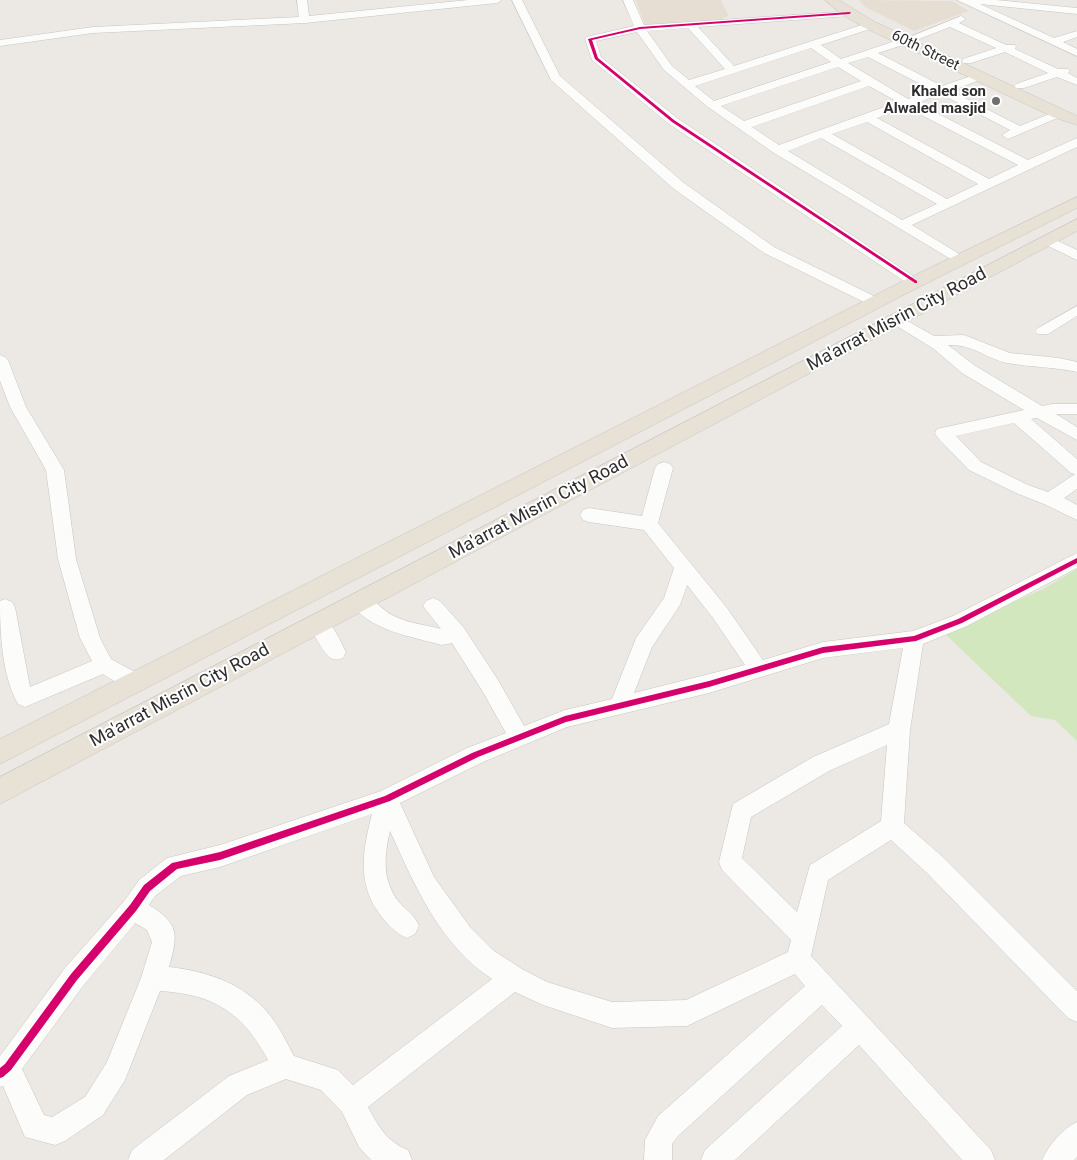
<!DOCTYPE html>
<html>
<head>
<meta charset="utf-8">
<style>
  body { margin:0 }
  canvas { display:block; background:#ece8e4 }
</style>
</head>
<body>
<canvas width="1077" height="1160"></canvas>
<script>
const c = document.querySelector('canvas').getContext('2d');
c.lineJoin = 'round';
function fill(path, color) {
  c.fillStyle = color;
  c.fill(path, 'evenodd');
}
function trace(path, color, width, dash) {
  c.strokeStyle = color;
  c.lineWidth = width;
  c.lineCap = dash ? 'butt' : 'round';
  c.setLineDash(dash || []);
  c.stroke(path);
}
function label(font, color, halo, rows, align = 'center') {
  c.font = font + ' Roboto,sans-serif';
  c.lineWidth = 4;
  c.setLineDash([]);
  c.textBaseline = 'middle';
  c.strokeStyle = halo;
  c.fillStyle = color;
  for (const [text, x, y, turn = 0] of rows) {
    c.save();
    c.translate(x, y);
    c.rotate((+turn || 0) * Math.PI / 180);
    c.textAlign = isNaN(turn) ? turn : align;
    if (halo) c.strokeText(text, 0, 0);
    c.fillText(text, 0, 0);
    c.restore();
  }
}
const education = new Path2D(`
  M 636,0 L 721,0 L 729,16 L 722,19 L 645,25 Z
  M 859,0 L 952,1 L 969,11 L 914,31 L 865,7 Z`);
const green = new Path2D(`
  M 1077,569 L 1077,741 L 1055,720 L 1031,716 L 944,633 L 1043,589 Z`);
const minor = new Path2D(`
  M 297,0 L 307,0 L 309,16 L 468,0 L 502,0 L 497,3 L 305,23 L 93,33 L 0,46 L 0,40 L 93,27 L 299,17 Z
  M 512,0 L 522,0 L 560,76 L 684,183 L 774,247 L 882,300 L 884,303 L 882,306 L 872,306 L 764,253 L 674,189 L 551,80 Z
  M 623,0 L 633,0 L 644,25 L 853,11 L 854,13 L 849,16 L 698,27 L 734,66 L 868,23 L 876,23 L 877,25 L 876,27 L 821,45 L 841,59 L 901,39 L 909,39 L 910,41 L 909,43 L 878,53 L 942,86 L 974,75 L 982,75 L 984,77 L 982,79 L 951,91 L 1020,126 L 1054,112 L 1058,110 L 1064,114 L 1062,116 L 1008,139 L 1002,135 L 1010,130 L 941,94 L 917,103 L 1028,160 L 1077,138 L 1077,147 L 912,225 L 964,257 L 966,260 L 964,263 L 959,264 L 774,153 L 708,107 L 664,70 L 637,32 L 596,41 L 601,57 L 677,118 L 922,282 L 920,285 L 910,285 L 669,124 L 592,60 L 585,39 L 586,37 L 634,26 ZM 688,28 L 725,69 L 689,80 L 672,66 L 647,31 ZM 811,48 L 831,62 L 714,101 L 695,86 ZM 868,57 L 932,90 L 908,99 L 848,63 ZM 838,67 L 861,81 L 744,121 L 721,106 ZM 869,86 L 898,102 L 779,145 L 752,127 ZM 906,107 L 1018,165 L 989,179 L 877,118 ZM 867,122 L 978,184 L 947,199 L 832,134 ZM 821,138 L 937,204 L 902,220 L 788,151 Z
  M 957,0 L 996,0 L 1077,8 L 1077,14 L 980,4 L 1054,38 L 1077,31 L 1077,37 L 1063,42 L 1077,49 L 1077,56 Z
  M 961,16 L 966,19 L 959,23 L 1006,45 L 1015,45 L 1016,47 L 1015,49 L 1058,69 L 1068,69 L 1070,71 L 1068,73 L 1077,78 L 1077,85 L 1057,77 L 1024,88 L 1016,88 L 1014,86 L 1016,84 L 1048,73 L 1005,52 L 971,63 L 963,63 L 962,61 L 963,59 L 996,48 L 950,27 L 919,39 L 911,39 L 910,37 Z
  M 1047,236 L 1077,250 L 1077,260 L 1042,243 L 1040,240 Z
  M 1077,306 L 1077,316 L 1048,334 L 1038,334 L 1035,331 L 1038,328 Z
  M 897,315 L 934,336 L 964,335 L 1010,353 L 1059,358 L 1077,362 L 1077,372 C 1054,367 1030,367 1007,363 C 985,358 973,344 948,345 L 974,365 L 1042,406 L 1052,404 L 1077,404 L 1077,414 L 1056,414 L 1077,427 L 1077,440 L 1037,418 L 1031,419 L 1077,459 L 1077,489 L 1064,498 L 1077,505 L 1077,520 L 1044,504 L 1016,493 L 969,470 L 937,437 L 935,433 L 937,429 L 1024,410 L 962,373 L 934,349 L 892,323 L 890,320 L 892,317 ZM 1014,423 L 1071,473 L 1075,474 L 1048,492 L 1028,485 L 981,462 L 956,436 Z
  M 0,355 L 5,357 L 8,360 L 26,407 L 64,470 L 76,559 L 100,638 L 111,659 L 144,677 L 147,683 L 144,689 C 130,694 115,681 103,674 L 25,707 L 18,704 C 2,676 0,633 0,601 L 5,599 L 12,602 L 15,607 L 30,687 L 92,661 L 80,638 L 58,559 L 46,470 L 10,407 L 0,381 Z
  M 664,462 L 670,464 L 673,468 L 658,523 L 727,608 L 763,660 L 823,642 L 913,631 L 953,616 L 1077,553 L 1077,568 L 967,626 L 923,644 L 910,730 L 904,823 L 944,858 L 1077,991 L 1077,1022 L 1068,1018 L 928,874 L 891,840 L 828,880 L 811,956 L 991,1150 L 995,1160 L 962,1160 L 859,1045 L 735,1160 L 701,1160 L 705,1150 L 842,1026 L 822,1005 L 678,1136 L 672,1144 L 672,1160 L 644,1160 L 645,1140 L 658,1116 L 805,986 L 795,974 L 687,1026 L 612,1028 L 543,1005 L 515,992 L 368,1107 C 379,1127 386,1141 408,1150 L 412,1160 L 371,1160 L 359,1147 L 342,1112 L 321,1090 L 286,1079 L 247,1095 L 164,1160 L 128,1160 L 132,1150 L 229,1076 L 268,1060 C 243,1013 214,994 160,991 L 125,1080 L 103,1115 L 65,1141 L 55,1145 L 25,1137 L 3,1086 L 0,1087 L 0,1056 L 65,968 L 125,900 L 139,880 L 167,858 L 220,845 L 381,791 L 467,748 L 506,733 L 483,692 L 452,643 L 442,645 C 413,637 366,630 350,601 L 353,596 C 370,590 380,610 394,616 C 408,623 426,625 441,629 L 423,606 L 426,601 L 433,598 L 440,601 L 464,628 L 498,680 L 524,726 L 565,710 L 612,699 L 636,638 L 664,598 L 674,568 L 644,530 L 589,522 L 583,520 L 580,515 L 583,510 L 589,508 L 642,516 L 655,468 L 658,464 ZM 687,585 L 713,618 L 745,665 L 634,693 L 652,647 L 680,605 ZM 903,648 L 889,724 L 813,757 L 733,804 L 719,862 L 722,870 L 791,940 L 788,952 L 686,1000 L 612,1002 L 547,982 L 522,969 L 494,951 L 470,927 L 434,877 L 400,803 L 483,762 L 567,727 L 709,693 L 823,658 ZM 887,745 L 881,821 L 810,865 L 797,912 L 742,858 L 751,817 L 829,771 ZM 372,814 C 363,849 357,881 378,912 C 386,923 395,933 407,938 L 415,934 L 419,926 C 415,915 407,911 399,902 C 382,881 384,856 390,831 C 415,886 440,945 492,979 L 353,1085 L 338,1070 L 294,1056 C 286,1041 279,1026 268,1013 C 243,983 206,971 169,967 C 178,935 180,924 149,905 L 155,896 L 181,876 L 220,867 ZM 135,923 L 147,930 L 152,942 L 141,978 L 107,1062 L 85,1097 L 52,1117 L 44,1115 L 22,1069 L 83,986 Z
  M 318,615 C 331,619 340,640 346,652 L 343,658 C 339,659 335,661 331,658 C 324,655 312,631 308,623 L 311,617 Z
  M 1077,1122 L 1077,1157 L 1074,1160 L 1042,1160 C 1049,1145 1062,1129 1077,1122 Z`);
const major = new Path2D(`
  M 825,0 L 839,0 L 873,21 L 1077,116 L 1077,125 L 1053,117 L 863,27 L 841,14 Z
  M 1077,197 L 1077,208 L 921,286 L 0,764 L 0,739 L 909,278 Z
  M 1077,219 L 1077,231 L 0,804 L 0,777 Z`);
const cycleway = new Path2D(`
  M 850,12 L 851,13 L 849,14 L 640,29 L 592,40 L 598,58 L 674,120 L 917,281 L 917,283 L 915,283 L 672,122 L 595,59 L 588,39 L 640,27 Z
  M 1077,558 L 1077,563 L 962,623 L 916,641 L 823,653 L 709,687 L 566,722 L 478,757 L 390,801 L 220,860 L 177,869 L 150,891 L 136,911 L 77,980 L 11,1070 L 3,1077 L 0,1078 L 0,1068 L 5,1064 L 71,974 L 130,905 L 144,885 L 172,863 L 220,852 L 385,796 L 472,753 L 565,716 L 709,681 L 823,647 L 914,636 L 958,619 Z`);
const markers = [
  [996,101,5,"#706f6e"]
];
const farStreetnames = [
  ["60th Street",925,51,26]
];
const farPoinames = [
  ["Khaled son",986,92],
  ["Alwaled masjid",986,109]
];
const streetNames = [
  ["Ma'arrat Misrin City Road",897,320,-28],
  ["Ma'arrat Misrin City Road",539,508,-28],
  ["Ma'arrat Misrin City Road",180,696,-28]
];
fill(education, '#e6ded3');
fill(green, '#d2e7bd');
trace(minor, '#c5c5c5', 1);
trace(major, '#c6c5c4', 1);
fill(minor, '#fcfcfb');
fill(major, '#e8e1d6');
fill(cycleway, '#d6006c');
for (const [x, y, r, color] of markers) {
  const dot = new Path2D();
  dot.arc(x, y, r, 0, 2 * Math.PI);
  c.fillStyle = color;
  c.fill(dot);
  trace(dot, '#fff', 2);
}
label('15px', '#2e2e2e', '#fff', farStreetnames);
label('bold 15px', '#2e2e2e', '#fff', farPoinames, 'right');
label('18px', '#2e2e2e', '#fff', streetNames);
</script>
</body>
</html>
